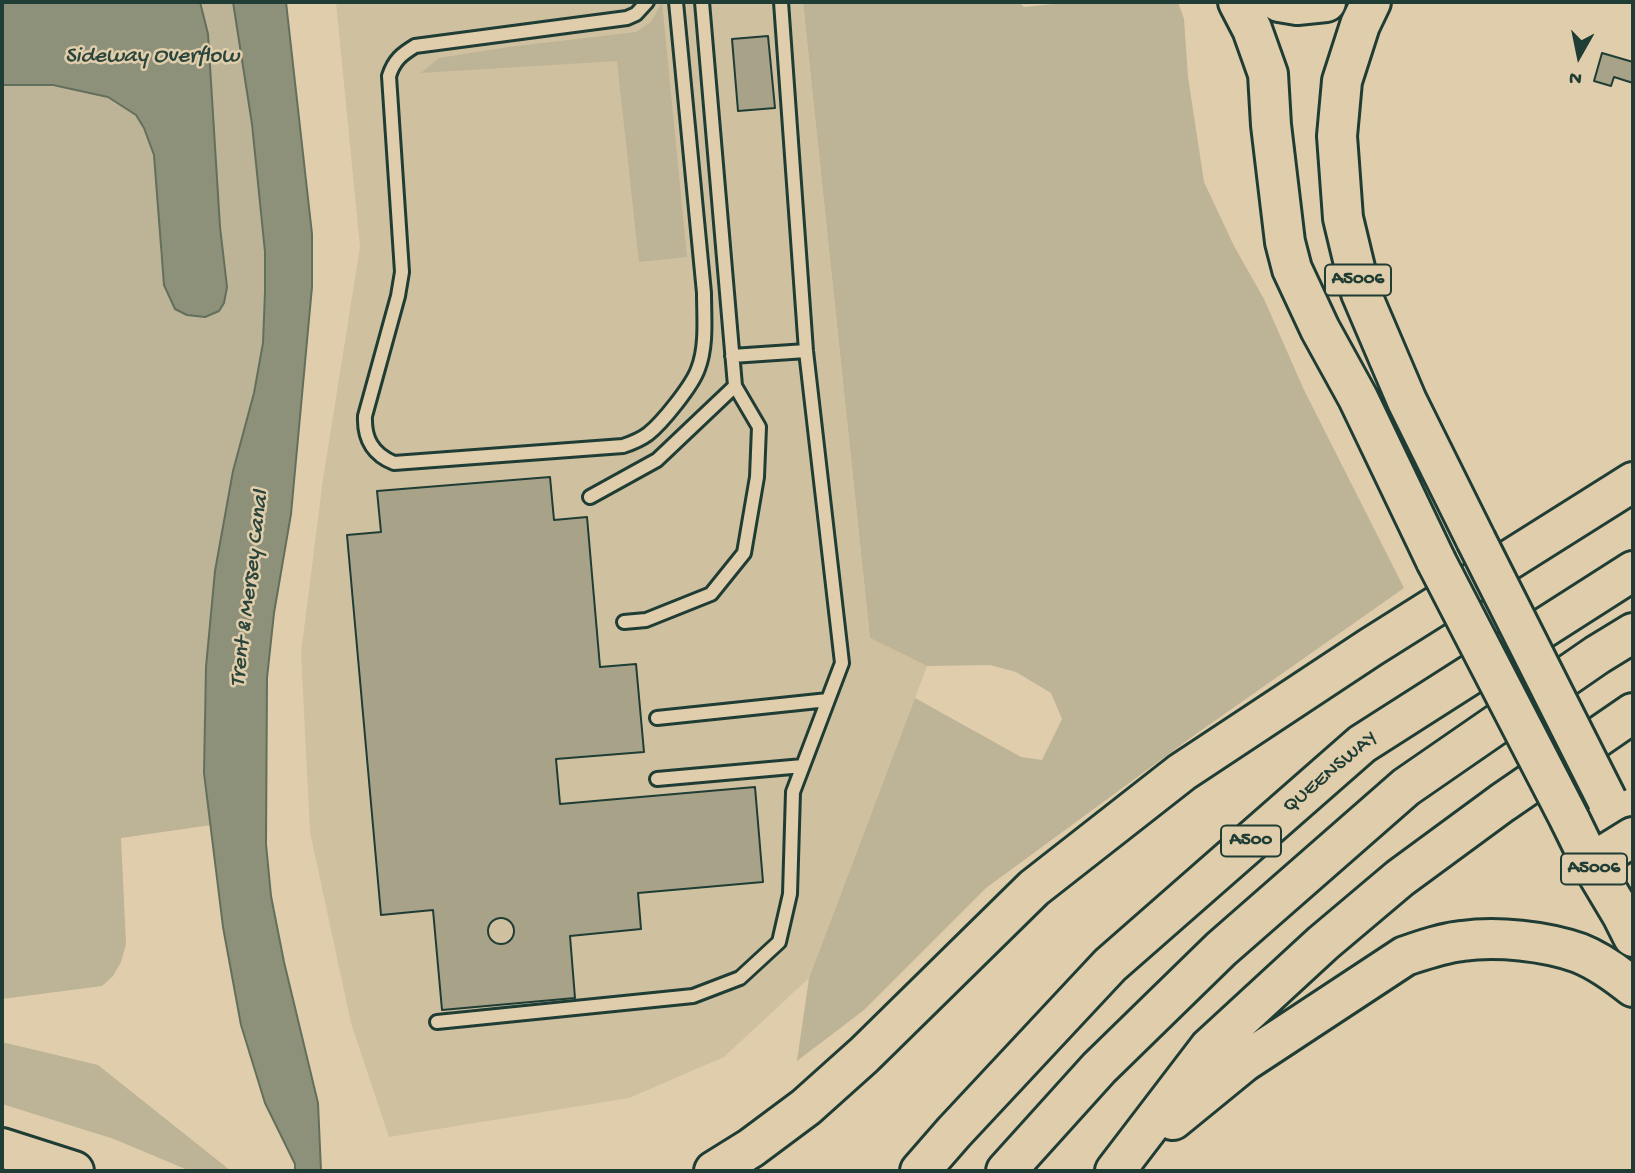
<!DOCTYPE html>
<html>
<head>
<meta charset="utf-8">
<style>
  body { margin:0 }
  #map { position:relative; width:1635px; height:1173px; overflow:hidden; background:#e0cdab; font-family:"Gochi Hand",sans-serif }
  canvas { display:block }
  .frame { position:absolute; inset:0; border:4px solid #1f3d34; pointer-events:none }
  .north { position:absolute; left:1544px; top:21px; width:70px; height:70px; -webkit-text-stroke:5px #e0cdab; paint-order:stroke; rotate:189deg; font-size:19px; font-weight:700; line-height:28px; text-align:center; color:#1f3d34 }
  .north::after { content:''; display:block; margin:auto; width:24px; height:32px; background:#1f3d34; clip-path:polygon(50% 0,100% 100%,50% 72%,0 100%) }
</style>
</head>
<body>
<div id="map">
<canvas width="1635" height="1173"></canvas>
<div class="frame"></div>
<div class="north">N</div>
</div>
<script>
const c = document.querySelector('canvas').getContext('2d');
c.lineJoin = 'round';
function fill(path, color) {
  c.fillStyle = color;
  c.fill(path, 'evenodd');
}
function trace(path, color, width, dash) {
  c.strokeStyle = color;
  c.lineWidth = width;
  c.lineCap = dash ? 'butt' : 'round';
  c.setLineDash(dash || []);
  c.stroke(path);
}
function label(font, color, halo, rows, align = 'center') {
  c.font = font + ' "Gochi Hand",sans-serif';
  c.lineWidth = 5;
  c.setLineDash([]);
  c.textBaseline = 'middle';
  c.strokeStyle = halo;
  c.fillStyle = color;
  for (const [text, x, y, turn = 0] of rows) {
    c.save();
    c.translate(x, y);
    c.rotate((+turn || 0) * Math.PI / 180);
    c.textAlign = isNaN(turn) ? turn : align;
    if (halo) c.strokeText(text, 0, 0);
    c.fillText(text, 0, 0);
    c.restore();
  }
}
const built = new Path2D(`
  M 336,2 L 803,2 L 870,638 L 927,666 L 809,978 L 724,1057 L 629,1098 L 389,1137 L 351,1023 L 310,832 L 301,653 L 323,479 L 360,247 Z`);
const green = new Path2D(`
  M 200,2 L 233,2 L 252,124 L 265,252 L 265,292 L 263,343 L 254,393 L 233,471 L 215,571 L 206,667 L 204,719 L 204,773 L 211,825 L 121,838 L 126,944 L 121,962 L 113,976 L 102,986 L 2,999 L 2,85 C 29,83 55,86 81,91 C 90,93 99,94 108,96 C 166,117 159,208 161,259 L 224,303 L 227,287 L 220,227 L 208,34 Z
  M 662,2 L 687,257 L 639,262 L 617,61 L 421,73 L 439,58 L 509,47 L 636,32 L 651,22 Z
  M 803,2 L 1019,2 L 1024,7 L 1073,2 L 1178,2 L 1184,19 L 1188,77 L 1204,182 L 1234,246 L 1264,299 L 1304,390 L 1404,588 L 1196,734 L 986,888 L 864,1010 L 797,1061 L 809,978 L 915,698 L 1021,757 L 1042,760 L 1062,719 L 1051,693 L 1016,672 L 990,665 L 927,666 L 870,638 Z
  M 2,1042 L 98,1065 L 231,1171 L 190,1171 L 114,1139 L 2,1104 Z`);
const water = new Path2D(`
  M 2,2 L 200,2 L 208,34 L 220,227 L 227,287 L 224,303 L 219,311 L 205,317 L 187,315 L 175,309 L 164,285 L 154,155 L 144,128 L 136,115 L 108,97 L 53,85 L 2,85 Z
  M 233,2 L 286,2 L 312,234 L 312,287 L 291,514 L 274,613 L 267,678 L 266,844 L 271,896 L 284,962 L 318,1103 L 321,1171 L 295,1171 L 295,1164 L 265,1103 L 241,1025 L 223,927 L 204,773 L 206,667 L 215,571 L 233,471 L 254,393 L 263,343 L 265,292 L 265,252 L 252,124 Z`);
const building = new Path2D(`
  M 768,36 L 775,108 L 738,111 L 732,39 Z
  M 1602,53 L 1633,62 L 1633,83 L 1614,77 L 1611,86 L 1594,81 Z
  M 550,477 L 554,520 L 587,517 L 600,667 L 636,664 L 644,752 L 556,759 L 560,804 L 755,787 L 763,882 L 638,893 L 641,929 L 570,936 L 575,998 L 442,1010 L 433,910 L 381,915 L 347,535 L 381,532 L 377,491 Z
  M488 931a13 13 0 1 1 26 0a13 13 0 1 1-26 0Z`);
const service = new Path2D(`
  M 647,2 L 636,14 L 627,18 L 415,46 C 402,54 394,60 389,76 L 402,272 L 398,296 L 365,416 C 364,438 372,454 394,463 L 623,446 C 632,443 640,440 648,434 C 662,423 692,386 698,369 C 707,346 704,317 704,293 L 676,2
  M 732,356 L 806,351
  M 590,497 L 657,460 L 735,386 L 702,2
  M 624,622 L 646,620 L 711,594 L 744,553 L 757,477 L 759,427 L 735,386
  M 657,718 L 828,700
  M 657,779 L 803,766
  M 437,1022 L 693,996 L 740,978 L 779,942 L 790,894 L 793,792 L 842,663 L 806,351 L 781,2`);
const primary = new Path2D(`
  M 1238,2 L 1252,29 L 1268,74 L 1271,125 L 1285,242 L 1292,269 L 1320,329 L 1358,398 L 1436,561
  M 1279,2 L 1297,5 L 1326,2
  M 1371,2 L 1360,25 L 1342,81 L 1337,136 L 1343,218 L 1361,293 L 1407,401 L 1476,540
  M 1570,820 L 1591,863 L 1622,915 L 1633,937`);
const trunk = new Path2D(`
  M 1591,863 L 1633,837
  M 1173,1120 L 1244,1062 L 1405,956 C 1423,950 1442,943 1462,941 C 1497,936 1545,941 1579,953 C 1599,961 1617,974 1633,987
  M 2,1148 L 74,1171
  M 714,1171 L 751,1148 L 806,1107 L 864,1055 L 1034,888 L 1182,772 L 1371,647 L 1633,482
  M 920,1171 L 954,1132 L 1110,965 L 1362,744 L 1633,571
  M 1006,1171 L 1099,1068 L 1221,949 L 1406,787 L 1597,655 L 1633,633
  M 1115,1171 L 1209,1048 L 1323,943 L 1400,878 L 1502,803 L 1633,713`);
const primaryBridge = new Path2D(`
  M 1476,540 L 1607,800
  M 1436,561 L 1570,820`);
const shields = [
  [1358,280,66],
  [1251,841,60],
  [1594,869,66]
];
const shieldNames = [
  ["A5006",1358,280],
  ["A500",1251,841],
  ["A5006",1594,869]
];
const streetNames = [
  ["QUEENSWAY",1331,773,-40]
];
const waterNames = [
  ["Sideway Overflow",152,57],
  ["Trent & Mersey Canal",251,589,-83]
];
fill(built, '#cfc0a0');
fill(green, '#bdb396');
fill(water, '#8e9179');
trace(water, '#626f5d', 2);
fill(building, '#a7a288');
trace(building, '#1f3d34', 2);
trace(service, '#1f3d34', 18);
trace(primary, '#1f3d34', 44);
trace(trunk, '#1f3d34', 44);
trace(service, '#e0cdab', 12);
trace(primary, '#e0cdab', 38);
trace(trunk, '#e0cdab', 38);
trace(primaryBridge, '#1f3d34', 44, []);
trace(primaryBridge, '#e0cdab', 38);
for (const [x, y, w] of shields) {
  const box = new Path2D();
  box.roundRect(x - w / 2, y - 15.5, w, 31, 5);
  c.fillStyle = '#e0cdab';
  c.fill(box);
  trace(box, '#1f3d34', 2);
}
label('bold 19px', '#1f3d34', null, shieldNames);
label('21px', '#1f3d34', '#e0cdab', streetNames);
label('italic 23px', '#2a453b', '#e0cdab', waterNames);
</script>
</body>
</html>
